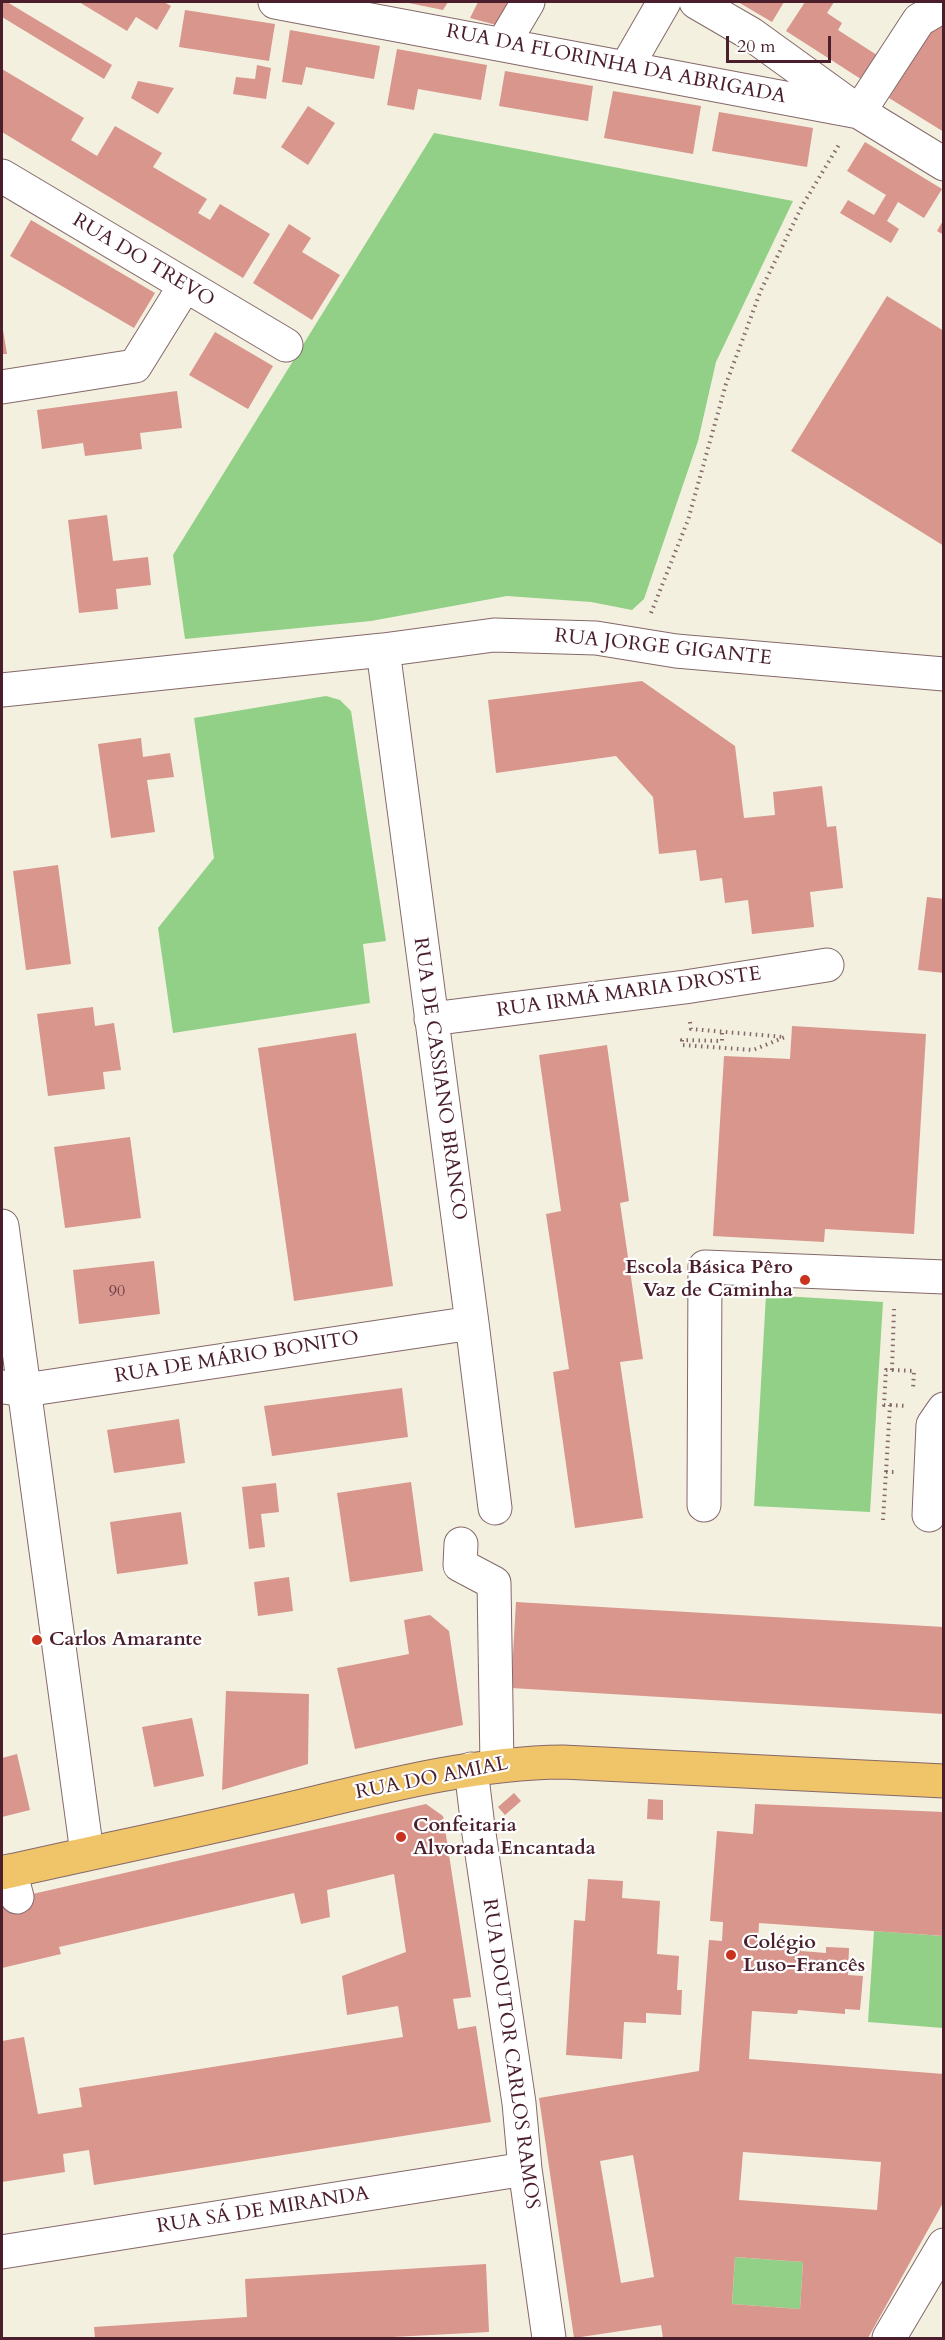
<!DOCTYPE html>
<html>
<head>
<meta charset="utf-8">
<style>
  body { margin:0 }
  #map { position:relative; width:945px; height:2340px; overflow:hidden; background:#f3f0df; font-family:Cardo,serif }
  canvas { display:block }
  .frame { position:absolute; inset:0; border:3px solid #4a1f2b; pointer-events:none }
  .scale { position:absolute; left:726px; top:36px; width:105px; height:27px; box-sizing:border-box; border:3px solid #4a1f2b; border-top:0; padding-left:8px; font-size:18px; line-height:21px; white-space:nowrap; color:#4a1f2b; -webkit-text-stroke:4px #fff; paint-order:stroke }
</style>
</head>
<body>
<div id="map">
<canvas width="945" height="2340"></canvas>
<div class="frame"></div>
<div class="scale">20 m</div>
</div>
<script>
const c = document.querySelector('canvas').getContext('2d');
c.lineJoin = 'round';
function fill(path, color) {
  c.fillStyle = color;
  c.fill(path, 'evenodd');
}
function trace(path, color, width, dash) {
  c.strokeStyle = color;
  c.lineWidth = width;
  c.lineCap = dash ? 'butt' : 'round';
  c.setLineDash(dash || []);
  c.stroke(path);
}
function label(font, color, halo, rows, align = 'center') {
  c.font = font + ' Cardo,serif';
  c.lineWidth = 4.5;
  c.setLineDash([]);
  c.textBaseline = 'middle';
  c.strokeStyle = halo;
  c.fillStyle = color;
  for (const [text, x, y, turn = 0] of rows) {
    c.save();
    c.translate(x, y);
    c.rotate((+turn || 0) * Math.PI / 180);
    c.textAlign = isNaN(turn) ? turn : align;
    if (halo) c.strokeText(text, 0, 0);
    c.fillText(text, 0, 0);
    c.restore();
  }
}
const green = new Path2D(`
  M 434,133 L 793,201 L 716,362 L 698,441 L 644,599 L 632,610 L 591,602 L 507,596 L 371,621 L 185,639 L 173,555 Z
  M 326,696 L 340,700 L 351,711 L 386,941 L 363,944 L 370,1003 L 173,1033 L 158,928 L 214,858 L 194,718 Z
  M 766,1295 L 883,1302 L 870,1512 L 754,1506 Z
  M 874,1931 L 943,1936 L 943,2028 L 868,2022 Z
  M 735,2257 L 803,2262 L 800,2309 L 732,2304 Z`);
const building = new Path2D(`
  M 2,2 L 7,2 L 112,65 L 104,79 L 2,17 Z
  M 79,2 L 164,2 L 171,6 L 157,30 L 136,17 L 127,31 Z
  M 404,2 L 448,2 L 443,10 Z
  M 478,2 L 513,2 L 500,26 L 470,18 Z
  M 738,2 L 784,2 L 772,22 Z
  M 805,2 L 834,2 L 827,13 L 842,23 L 838,30 L 880,57 L 864,81 L 786,31 Z
  M 185,10 L 275,24 L 269,61 L 179,47 Z
  M 936,22 L 944,27 L 944,132 L 889,98 Z
  M 290,30 L 380,46 L 374,79 L 306,67 L 302,85 L 282,82 Z
  M 397,49 L 487,65 L 481,100 L 418,89 L 414,110 L 387,105 Z
  M 257,65 L 271,68 L 266,99 L 233,94 L 236,77 L 255,79 Z
  M 2,69 L 84,118 L 71,140 L 97,156 L 115,126 L 162,153 L 153,167 L 207,199 L 198,213 L 210,220 L 220,204 L 270,234 L 243,278 L 2,132 Z
  M 505,71 L 593,86 L 588,121 L 499,106 Z
  M 138,81 L 174,88 L 158,114 L 131,98 Z
  M 613,91 L 701,106 L 693,154 L 604,138 Z
  M 308,106 L 335,123 L 308,165 L 281,147 Z
  M 719,112 L 813,128 L 807,167 L 712,151 Z
  M 865,142 L 942,189 L 924,218 L 898,202 L 887,221 L 899,229 L 891,243 L 840,213 L 848,200 L 874,215 L 886,195 L 847,171 Z
  M 944,219 L 944,235 L 937,231 Z
  M 31,220 L 155,293 L 134,328 L 10,256 Z
  M 289,224 L 311,238 L 302,252 L 340,275 L 312,320 L 253,283 Z
  M 887,296 L 944,331 L 944,546 L 791,451 Z
  M 2,324 L 7,354 L 2,354 Z
  M 215,332 L 273,366 L 248,409 L 189,375 Z
  M 177,391 L 182,428 L 140,433 L 142,449 L 85,456 L 83,443 L 42,449 L 37,410 Z
  M 107,515 L 113,561 L 148,557 L 151,585 L 116,589 L 118,609 L 79,613 L 68,520 Z
  M 642,681 L 735,746 L 744,818 L 775,815 L 773,792 L 822,786 L 827,827 L 836,826 L 843,888 L 810,892 L 814,927 L 752,934 L 748,900 L 725,903 L 722,878 L 700,881 L 696,850 L 659,854 L 653,797 L 616,756 L 496,773 L 488,700 Z
  M 141,738 L 143,757 L 170,753 L 174,777 L 147,780 L 155,832 L 111,838 L 98,744 Z
  M 58,865 L 71,964 L 26,970 L 13,871 Z
  M 927,897 L 944,899 L 944,973 L 918,970 Z
  M 93,1007 L 95,1026 L 114,1023 L 121,1070 L 103,1072 L 105,1089 L 48,1096 L 37,1014 Z
  M 792,1026 L 926,1034 L 914,1234 L 825,1229 L 824,1242 L 713,1236 L 724,1056 L 790,1059 Z
  M 356,1033 L 393,1286 L 294,1301 L 258,1048 Z
  M 607,1045 L 629,1201 L 620,1203 L 643,1359 L 620,1362 L 643,1518 L 575,1528 L 553,1372 L 569,1369 L 546,1214 L 561,1211 L 539,1055 Z
  M 130,1137 L 141,1218 L 65,1228 L 54,1147 Z
  M 154,1261 L 160,1314 L 79,1324 L 73,1270 Z
  M 402,1388 L 408,1437 L 272,1456 L 264,1406 Z
  M 179,1419 L 185,1463 L 114,1473 L 107,1430 Z
  M 411,1482 L 423,1571 L 350,1582 L 337,1493 Z
  M 276,1483 L 279,1512 L 261,1514 L 265,1547 L 249,1549 L 242,1487 Z
  M 181,1512 L 188,1564 L 117,1574 L 110,1522 Z
  M 289,1577 L 293,1611 L 258,1616 L 254,1582 Z
  M 516,1602 L 944,1627 L 944,1714 L 511,1688 Z
  M 430,1615 L 449,1631 L 463,1725 L 355,1749 L 337,1668 L 409,1654 L 404,1620 Z
  M 226,1691 L 309,1694 L 308,1764 L 222,1790 Z
  M 192,1718 L 204,1776 L 154,1787 L 142,1727 Z
  M 17,1754 L 30,1810 L 2,1817 L 2,1758 Z
  M 514,1793 L 521,1801 L 505,1815 L 498,1807 Z
  M 648,1799 L 663,1800 L 663,1820 L 647,1819 Z
  M 426,1804 L 443,1816 L 471,1997 L 453,1999 L 458,2029 L 476,2026 L 491,2122 L 94,2185 L 89,2150 L 63,2154 L 65,2172 L 2,2182 L 2,2041 L 24,2037 L 38,2114 L 82,2107 L 79,2088 L 403,2037 L 398,2006 L 347,2015 L 342,1976 L 406,1952 L 394,1874 L 327,1890 L 330,1917 L 301,1924 L 294,1893 L 59,1947 L 61,1954 L 2,1968 L 2,1901 Z
  M 755,1804 L 944,1812 L 944,1936 L 759,1923 L 758,1941 L 801,1945 L 801,1951 L 826,1953 L 826,1947 L 849,1948 L 848,1975 L 863,1976 L 860,2010 L 845,2009 L 845,2014 L 798,2010 L 797,2014 L 752,2011 L 749,2059 L 944,2074 L 944,2201 L 868,2338 L 663,2338 L 661,2325 L 574,2338 L 539,2098 L 699,2071 L 709,1940 L 722,1941 L 723,1922 L 710,1921 L 717,1831 L 753,1834 ZM 743,2152 L 881,2162 L 877,2210 L 739,2200 ZM 633,2155 L 654,2277 L 621,2283 L 600,2161 ZM 735,2257 L 803,2262 L 800,2309 L 732,2304 Z
  M 588,1879 L 623,1881 L 622,1898 L 660,1901 L 657,1954 L 679,1956 L 677,1990 L 682,1990 L 681,2015 L 646,2013 L 646,2023 L 624,2022 L 622,2059 L 566,2055 L 574,1920 L 585,1921 Z
  M 486,2264 L 489,2332 L 373,2338 L 95,2338 L 94,2327 L 247,2317 L 245,2279 Z`);
const path = new Path2D(`
  M 651,613 L 688,520 L 726,384 L 761,290 L 802,206 L 840,143
  M 690,1022 L 691,1029 L 784,1037
  M 722,1033 L 722,1041 L 682,1040 L 682,1045 L 753,1050 L 785,1037
  M 892,1370 L 914,1371 L 913,1390
  M 890,1405 L 906,1406
  M 886,1472 L 890,1405 L 884,1405 L 886,1370 L 892,1370 L 894,1309
  M 883,1520 L 886,1472 L 897,1472`);
const minor = new Path2D(`
  M 275,2 L 859,112 L 944,164
  M 696,2 L 751,34 L 859,112 L 919,20 L 936,10 L 941,2
  M 503,44 L 528,2
  M 626,68 L 664,2
  M 2,176 L 286,345
  M 2,387 L 135,366 L 184,287
  M 383,650 L 472,1323 L 495,1508
  M 2,690 L 383,650 L 494,635 L 596,638 L 676,651 L 944,674
  M 431,1019 L 685,987 L 827,965
  M 2,1226 L 87,1853
  M 3,1387 L 25,1390 L 472,1323
  M 704,1505 L 705,1267 L 944,1277
  M 929,1515 L 933,1425 L 944,1409
  M 461,1544 L 460,1565 L 494,1583 L 497,1765
  M 471,1769 L 478,1827 L 519,2103 L 525,2169 L 549,2338
  M 10,1871 L 17,1897
  M 2,2252 L 525,2169
  M 889,2338 L 944,2245`);
const major = new Path2D(`
  M 2,1873 C 95,1852 188,1833 281,1811 C 374,1789 467,1763 563,1762 L 944,1781`);
const markers = [
  [805,1280,6,"#c8321e"],
  [37,1640,6,"#c8321e"],
  [401,1837,6,"#c8321e"],
  [731,1955,6,"#c8321e"]
];
const numberNames = [
  ["90",117,1292]
];
const streetNames = [
  ["RUA DA FLORINHA DA ABRIGADA",616,65,11],
  ["RUA DO TREVO",143,261,31],
  ["RUA JORGE GIGANTE",663,648,6],
  ["RUA IRMÃ MARIA DROSTE",629,993,-8],
  ["RUA DE CASSIANO BRANCO",439,1079,82],
  ["RUA DE MÁRIO BONITO",237,1358,-9],
  ["RUA DO AMIAL",432,1779,-11],
  ["RUA DOUTOR CARLOS RAMOS",510,2054,82],
  ["RUA SÁ DE MIRANDA",263,2211,-9]
];
const poiNames = [
  ["Escola Básica Pêro",793,1268,"right"],
  ["Vaz de Caminha",793,1291,"right"],
  ["Carlos Amarante",49,1640],
  ["Confeitaria",413,1826],
  ["Alvorada Encantada",413,1849],
  ["Colégio",743,1943],
  ["Luso-Francês",743,1966]
];
fill(green, '#91d086');
fill(building, '#d8968d');
trace(minor, '#85686a', 35);
trace(major, '#85686a', 35);
trace(path, '#85686a', 4, [1.5, 4.5]);
trace(minor, '#fff', 33);
trace(major, '#f0c469', 33);
for (const [x, y, r, color] of markers) {
  const dot = new Path2D();
  dot.arc(x, y, r, 0, 2 * Math.PI);
  c.fillStyle = color;
  c.fill(dot);
  trace(dot, '#fff', 2);
}
label('16px', '#6e3d44', null, numberNames);
label('20px', '#4a1f2b', '#fff', streetNames);
label('bold 20px', '#4a1f2b', '#fff', poiNames, 'left');
</script>
</body>
</html>
